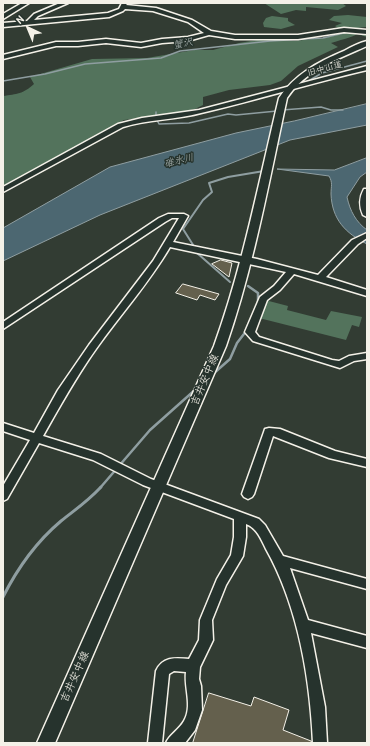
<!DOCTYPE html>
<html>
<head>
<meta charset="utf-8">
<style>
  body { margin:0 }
  #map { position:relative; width:370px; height:746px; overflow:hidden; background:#323c33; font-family:"Patrick Hand",sans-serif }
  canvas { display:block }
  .frame { position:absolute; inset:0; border:4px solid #f4f1e8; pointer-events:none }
  .north { position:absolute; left:8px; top:8px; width:40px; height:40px; -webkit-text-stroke:3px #26332d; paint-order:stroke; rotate:316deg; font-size:11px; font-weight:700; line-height:16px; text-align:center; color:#f4f1e8 }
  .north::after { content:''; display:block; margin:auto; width:14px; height:18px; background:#f4f1e8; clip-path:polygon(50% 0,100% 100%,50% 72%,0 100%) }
</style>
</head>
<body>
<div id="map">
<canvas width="370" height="746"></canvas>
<div class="frame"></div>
<div class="north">N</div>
</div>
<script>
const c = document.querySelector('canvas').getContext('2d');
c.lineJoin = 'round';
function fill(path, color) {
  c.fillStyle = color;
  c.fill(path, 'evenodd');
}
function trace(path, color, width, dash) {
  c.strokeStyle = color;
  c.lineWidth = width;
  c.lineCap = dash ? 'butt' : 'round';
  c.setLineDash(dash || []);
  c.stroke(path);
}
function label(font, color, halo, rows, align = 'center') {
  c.font = font + ' "Patrick Hand","Klee One",sans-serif';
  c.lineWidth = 3;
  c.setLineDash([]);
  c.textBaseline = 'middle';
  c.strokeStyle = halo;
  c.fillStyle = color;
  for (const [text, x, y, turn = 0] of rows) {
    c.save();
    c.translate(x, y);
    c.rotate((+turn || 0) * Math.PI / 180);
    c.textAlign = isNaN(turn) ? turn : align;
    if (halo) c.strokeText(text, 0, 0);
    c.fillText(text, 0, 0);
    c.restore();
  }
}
const green = new Path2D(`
  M 264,3 L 342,3 L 346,6 L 338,10 L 306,7 L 306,11 L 296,10 L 281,14 Z
  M 348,15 L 367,17 L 366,27 L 334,31 L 332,30 L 338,28 L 335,26 L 342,23 L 329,20 L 334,16 Z
  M 272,16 L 288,18 L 288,21 L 295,25 L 281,29 L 264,27 L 263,23 L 266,18 Z
  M 350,32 L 365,34 L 367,37 L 357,34 C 353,37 337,41 331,43 L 338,47 L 298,66 L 281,81 L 270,85 L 229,90 L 203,97 L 203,105 L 195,109 L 176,114 L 124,120 L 3,187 L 3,96 C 17,94 23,94 34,84 L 30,77 L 92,59 L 147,58 L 194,50 L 213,50 L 239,43 L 257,40 L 293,41 L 324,38 Z
  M 265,300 L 288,306 L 287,310 L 326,320 L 331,311 L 362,317 L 359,327 L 352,325 L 346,340 L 259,318 Z`);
const water = new Path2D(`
  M 367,104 L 367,125 L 290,140 L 100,215 L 3,261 L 3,228 L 110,167 L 236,133 L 294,121 Z
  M 367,158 L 367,172 L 360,177 L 347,197 C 350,211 356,222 367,230 L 367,244 C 345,233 332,219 331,194 C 331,186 333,183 329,176 L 277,169 L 334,170 Z`);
const streamFar3 = new Path2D(`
  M 310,80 L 322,73 L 367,61
  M 3,81 L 45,74 L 85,64 L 161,58 L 180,51 L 270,41 L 323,38 L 348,32
  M 282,110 L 321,107 L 331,110 L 343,110
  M 156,112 L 156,115
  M 157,120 L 159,124 L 189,123 L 228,114 L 236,115 L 277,111`);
const streamFar2 = new Path2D(`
  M 195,248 L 183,229 L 203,200 L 212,192 L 209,183 L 228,177 L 264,171
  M 197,253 L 230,282`);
const streamFar1 = new Path2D(`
  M 248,286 L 258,293 L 258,305
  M 213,374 L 230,359 L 237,343 L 247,330
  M 100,488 L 150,430 L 196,389`);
const stream = new Path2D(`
  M 3,597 C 18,567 35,543 61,521 C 76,509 87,502 101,487`);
const building = new Path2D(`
  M 221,260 L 232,263 L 229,277 L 212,264 Z
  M 183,284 L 219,294 L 215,300 L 200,295 L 197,300 L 176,293 Z
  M 209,693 L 251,706 L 254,697 L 289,710 L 283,730 L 311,741 L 312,743 L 193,743 Z`);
const minor = new Path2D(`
  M 22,3 L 29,3 L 3,19 L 3,14 Z
  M 60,3 L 68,3 L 38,16 L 34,20 L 108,13 L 119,9 L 122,3 L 128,3 L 126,5 L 156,8 L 192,20 L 211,31 L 235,35 L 298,35 L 344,28 L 367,30 L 367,34 L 344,32 L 298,39 L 235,39 L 209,35 L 188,41 L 162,43 L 141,47 L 106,43 L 78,46 L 56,46 L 3,59 L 3,55 L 56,42 L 78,42 L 106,39 L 141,43 L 162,39 L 188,37 L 204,33 L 188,22 L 153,11 L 125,9 L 123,11 L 109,17 L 3,27 L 3,23 L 27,21 L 34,14 Z
  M 367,66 L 367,70 C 311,83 257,100 201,113 C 175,120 149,119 123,127 L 3,192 L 3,187 L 118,124 L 142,118 L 199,110 Z
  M 364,189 L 367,189 L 367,217 L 363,215 C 359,206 359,198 364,189 Z
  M 168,214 L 184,214 L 188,216 L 173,242 L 257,259 L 318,275 L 352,240 L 367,233 L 367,238 L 358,244 L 326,277 L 367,290 L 367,296 L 294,274 L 280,290 L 267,300 L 255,332 L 259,337 L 332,360 L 339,361 L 349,356 L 367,353 L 367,359 L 354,361 L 340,368 L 253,341 L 245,332 L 260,297 L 274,286 L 286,272 L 170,247 C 149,283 120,315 96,349 C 76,377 60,406 43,436 L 101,454 L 151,479 L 259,519 L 265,525 L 283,556 L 367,579 L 367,589 L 290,568 L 308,620 L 367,636 L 367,648 L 311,633 L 325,707 L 327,743 L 313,743 C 310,678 298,606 266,549 C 261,539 257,528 246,524 L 246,537 L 243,556 L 226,585 L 212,620 L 213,640 L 200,667 L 199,679 L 201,686 L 202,710 L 195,730 L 185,743 L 166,743 C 169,735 179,730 184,721 C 193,706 184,688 186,672 L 174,671 L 169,674 L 162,743 L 148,743 L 156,671 C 163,656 176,658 189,659 L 199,640 L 200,620 L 217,579 L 231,555 L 234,537 L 234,519 L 143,485 L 93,460 L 39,443 L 7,499 L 3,501 L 3,486 L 30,440 L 3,431 L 3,423 L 34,433 L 58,390 L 89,345 L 153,261 L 179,218 L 172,218 L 165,222 L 3,329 L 3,322 L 159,218 Z
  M 269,428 L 280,429 L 335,451 L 367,459 L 367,467 L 329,458 L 273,436 L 254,494 L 252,497 L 248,499 L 244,497 L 242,494 L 264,432 L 265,429 Z`);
const major = new Path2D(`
  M 367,41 L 367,46 C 338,59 305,70 287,98 C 269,181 254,265 226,346 L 55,743 L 37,743 L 214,346 C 243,266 259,181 279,98 C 295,74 318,62 344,51 C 351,47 359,43 367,41 Z`);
const farStreetnames = [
  ["旧中山道",325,69,-15]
];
const farWaternames = [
  ["蟹沢",183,44,-11],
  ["碓氷川",179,161,-14]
];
const streetNames = [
  ["吉井安中線",205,380,-67],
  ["吉井安中線",75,677,-66]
];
fill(green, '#53735c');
fill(water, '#4c6771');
trace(water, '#8f9ea1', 1);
trace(streamFar3, '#8f9ea1', 1.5);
trace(streamFar2, '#8f9ea1', 2);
trace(streamFar1, '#8f9ea1', 2.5);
trace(stream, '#8f9ea1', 3);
fill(building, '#64604d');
trace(building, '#f4f1e8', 1);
trace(minor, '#f4f1e8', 3);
trace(major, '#f4f1e8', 3);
fill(minor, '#26332d');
fill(major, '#26332d');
label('9px', '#f4f1e8', '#26332d', farStreetnames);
label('italic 10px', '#b1bab8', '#26332d', farWaternames);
label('11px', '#f4f1e8', '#26332d', streetNames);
</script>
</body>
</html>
